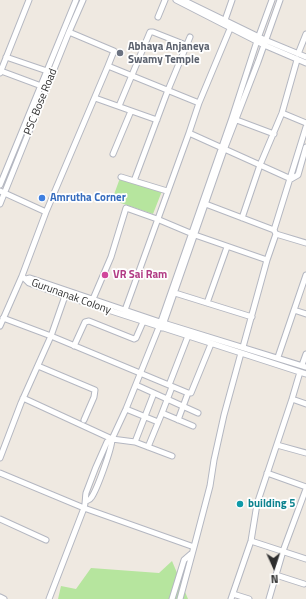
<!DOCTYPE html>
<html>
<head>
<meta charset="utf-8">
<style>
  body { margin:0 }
  #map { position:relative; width:306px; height:599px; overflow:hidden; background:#efe9e1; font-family:"Titillium Web",sans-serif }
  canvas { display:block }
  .north { position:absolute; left:254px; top:547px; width:40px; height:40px; -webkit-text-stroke:3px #fff; paint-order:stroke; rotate:177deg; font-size:11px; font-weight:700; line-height:16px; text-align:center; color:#2e2e2e }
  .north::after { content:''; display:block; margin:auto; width:14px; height:18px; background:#2e2e2e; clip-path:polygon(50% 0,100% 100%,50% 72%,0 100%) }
</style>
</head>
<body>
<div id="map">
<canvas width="306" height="599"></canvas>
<div class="north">N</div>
</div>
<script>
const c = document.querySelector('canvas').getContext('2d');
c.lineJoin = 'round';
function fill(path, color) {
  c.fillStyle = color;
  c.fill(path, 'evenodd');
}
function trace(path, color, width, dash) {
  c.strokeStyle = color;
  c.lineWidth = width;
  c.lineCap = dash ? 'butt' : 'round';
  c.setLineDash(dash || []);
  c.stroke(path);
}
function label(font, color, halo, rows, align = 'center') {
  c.font = font + ' "Titillium Web",sans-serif';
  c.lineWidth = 3.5;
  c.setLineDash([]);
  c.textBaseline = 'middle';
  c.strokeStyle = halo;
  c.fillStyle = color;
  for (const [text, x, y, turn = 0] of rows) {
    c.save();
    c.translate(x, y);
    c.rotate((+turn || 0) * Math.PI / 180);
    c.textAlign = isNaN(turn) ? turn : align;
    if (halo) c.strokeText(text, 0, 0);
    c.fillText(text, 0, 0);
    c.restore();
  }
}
const green = new Path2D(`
  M 120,178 L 162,191 L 153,214 L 112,200 Z
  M 172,561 L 188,599 L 58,599 L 61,586 L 76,589 L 91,568 L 159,573 Z`);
const minor = new Path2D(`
  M 176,0 L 264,45 L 306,63
  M 183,0 L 265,40 L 306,57
  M 158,17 L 165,0
  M 224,23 L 232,0
  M 232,24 L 199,103 L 108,66 L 46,212 L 22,276 L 29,283 L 65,296 L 306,374
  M 69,32 L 114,51 L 108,66
  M 298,54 L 306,34
  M 6,57 L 47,71
  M 1,71 L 44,87
  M 0,73 L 29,0
  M 95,98 L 157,120
  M 119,106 L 150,32 L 153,32 L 186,45
  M 282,113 L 306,123
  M 234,119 L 274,134
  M 189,133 L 199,103
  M 113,154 L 131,111
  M 121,177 L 167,191
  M 134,181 L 168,90 L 190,37
  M 0,185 L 76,0
  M 0,191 L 46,212
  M 203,203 L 274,230 L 276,234 L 306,243
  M 0,204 L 69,32 L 83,0
  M 242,218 L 260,165 L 282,113 L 297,60
  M 274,230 L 306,127
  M 26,279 L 30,278 L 160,322 L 306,367
  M 175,293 L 252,317
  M 93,299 L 111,257 L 126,208 L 157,219 L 195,235 L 267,260
  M 207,303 L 227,247
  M 125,310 L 189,133 L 291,179 L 298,175 L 306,147
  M 294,310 L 306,314
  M 3,318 L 51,336 L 188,393
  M 0,326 L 22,276
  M 162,328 L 224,150 L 258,62 L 280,0
  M 74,346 L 85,322 L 89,321 L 134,339 L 136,338 L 143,322
  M 243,347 L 267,260 L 276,234
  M 278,357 L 306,275
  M 302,365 L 306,354
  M 38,366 L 95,390 L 94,397 L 84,420
  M 136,385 L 198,413
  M 169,385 L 188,336
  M 23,398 L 112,439 L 135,442 L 172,456
  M 292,399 L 306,404
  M 126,409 L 158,422
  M 162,413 L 172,387
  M 178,420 L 188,393 L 191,393 L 211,344
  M 135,442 L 154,393
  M 277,445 L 306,453
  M 148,447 L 162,413 L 193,426
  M 0,458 L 21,403 L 51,336 L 65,296
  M 0,473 L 84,508 L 49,599
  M 267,473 L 306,487
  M 86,501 C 88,500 90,500 91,498 C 97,490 112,448 112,439
  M 0,519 L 46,540
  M 251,541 L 306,559
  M 194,547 L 210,486 L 214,460 L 224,415 L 241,353
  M 276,575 L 304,584
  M 233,594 L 249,599
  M 0,597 L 4,599
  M 172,599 L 184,560 L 191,554
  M 180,599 L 194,547 L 84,508 C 86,502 85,498 86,493 C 92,476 99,459 107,442 L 112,439 L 126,409 L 159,327 L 232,118 L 257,41 L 272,0
  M 231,599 L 251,541 L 257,504 L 292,399 L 300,372
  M 269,599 L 283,551 L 306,489`);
const markers = [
  [120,53,4,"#6b7280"],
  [42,198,4,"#3f7fe0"],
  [105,275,4,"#d1479c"],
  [240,504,4,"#0f9aa8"]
];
const worshipNames = [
  ["Abhaya Anjaneya",128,47],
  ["Swamy Temple",128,60]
];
const streetNames = [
  ["PSC Bose Road",41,102,-68],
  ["Gurunanak Colony",71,297,20]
];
const shopNames = [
  ["Amrutha Corner",50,198]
];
const hotelNames = [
  ["VR Sai Ram",113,275]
];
const cultureNames = [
  ["building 5",248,504]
];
fill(green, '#b6e59e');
trace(minor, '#b4b7c1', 7);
trace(minor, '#fff', 5);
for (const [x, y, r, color] of markers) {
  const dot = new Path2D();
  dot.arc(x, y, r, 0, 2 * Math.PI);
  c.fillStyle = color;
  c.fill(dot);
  trace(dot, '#fff', 1.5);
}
label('bold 11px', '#5b616d', '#fff', worshipNames, 'left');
label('11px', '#2e2e2e', '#fff', streetNames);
label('bold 11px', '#366cbe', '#fff', shopNames, 'left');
label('bold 11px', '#b23c85', '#fff', hotelNames, 'left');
label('bold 11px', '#0d838f', '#fff', cultureNames, 'left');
</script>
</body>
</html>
